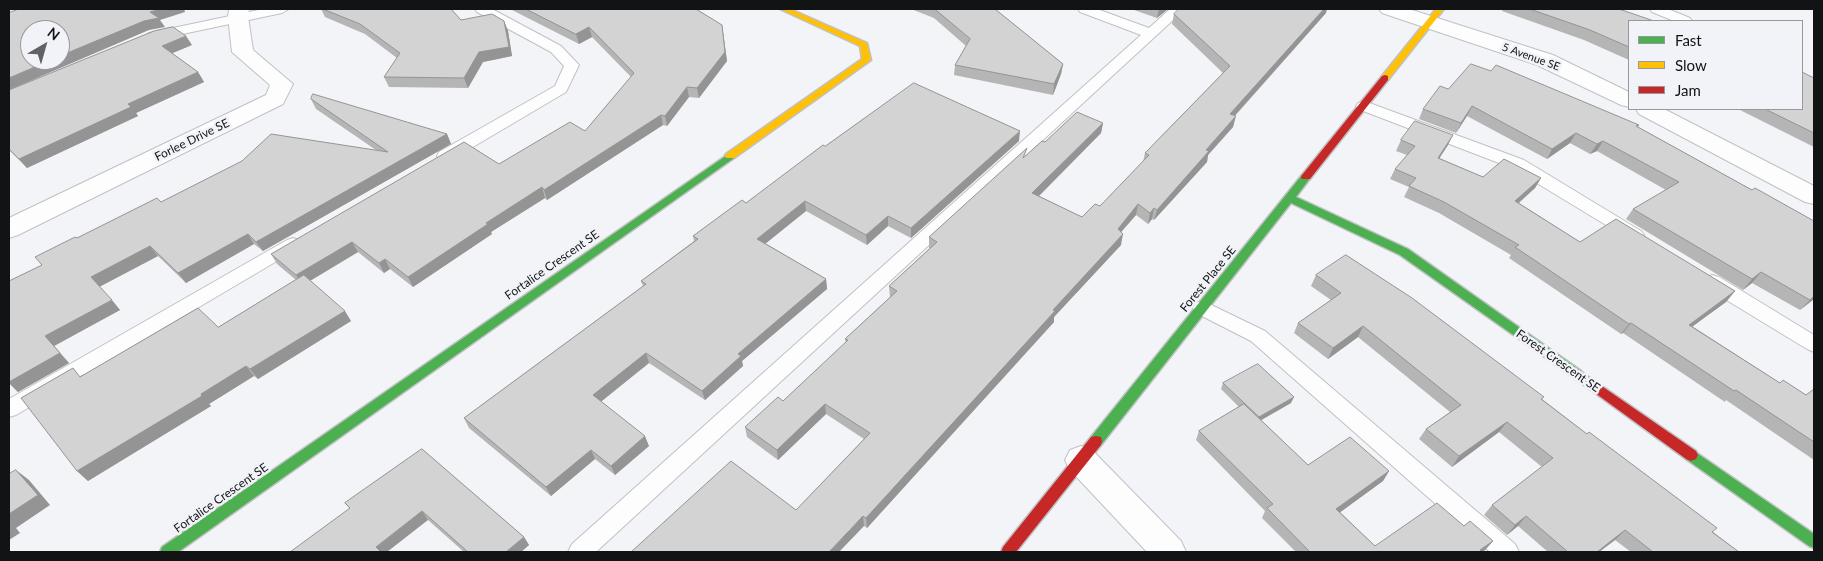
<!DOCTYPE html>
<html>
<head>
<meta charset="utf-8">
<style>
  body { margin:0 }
  #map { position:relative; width:1823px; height:561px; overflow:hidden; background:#f2f4f7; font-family:Lato,sans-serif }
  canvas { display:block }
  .frame { position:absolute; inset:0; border:10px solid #121314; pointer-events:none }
  .legend { position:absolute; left:1628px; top:20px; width:175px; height:90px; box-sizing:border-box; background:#f1f3f8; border:1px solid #98999d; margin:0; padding:6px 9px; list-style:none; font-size:15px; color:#121314 }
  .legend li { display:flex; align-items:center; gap:10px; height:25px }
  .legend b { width:25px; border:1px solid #98999d }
  .north { position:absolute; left:20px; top:20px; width:50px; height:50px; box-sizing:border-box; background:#f1f3f8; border:1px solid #98999d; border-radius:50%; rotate:38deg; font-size:14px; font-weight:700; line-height:20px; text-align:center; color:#121314 }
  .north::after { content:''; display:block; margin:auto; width:18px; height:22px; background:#606263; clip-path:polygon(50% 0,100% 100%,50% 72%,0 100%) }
</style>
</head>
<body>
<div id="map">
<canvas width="1823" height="561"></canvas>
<div class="frame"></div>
<ul class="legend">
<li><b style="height:6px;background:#4caf50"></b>Fast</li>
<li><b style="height:6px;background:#ffc107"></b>Slow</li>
<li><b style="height:6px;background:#c62828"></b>Jam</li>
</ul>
<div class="north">N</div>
</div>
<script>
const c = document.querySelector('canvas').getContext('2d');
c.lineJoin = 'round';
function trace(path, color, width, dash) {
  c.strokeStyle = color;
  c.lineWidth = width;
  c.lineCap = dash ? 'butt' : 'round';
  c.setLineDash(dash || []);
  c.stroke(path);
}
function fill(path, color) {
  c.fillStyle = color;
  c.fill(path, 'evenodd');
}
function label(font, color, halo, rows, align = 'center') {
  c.font = font + ' Lato,sans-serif';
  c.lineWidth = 5;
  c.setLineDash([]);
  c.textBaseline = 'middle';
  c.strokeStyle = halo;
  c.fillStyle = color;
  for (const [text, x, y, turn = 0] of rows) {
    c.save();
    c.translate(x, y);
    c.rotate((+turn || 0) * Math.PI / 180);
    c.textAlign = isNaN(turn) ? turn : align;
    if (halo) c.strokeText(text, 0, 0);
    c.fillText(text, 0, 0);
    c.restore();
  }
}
const lane = new Path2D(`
  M 263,9 L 289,9 L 282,13 L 154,40 L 149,39 L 147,36 L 149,33 L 154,32 Z
  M 475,9 L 492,9 L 561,46 L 579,65 L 566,92 L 451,160 L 445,161 L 439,160 L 437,156 L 439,152 L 555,86 L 564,66 L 551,52 L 477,12 Z
  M 1078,9 L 1097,9 L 1149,28 L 1170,9 L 1185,9 L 596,552 L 568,552 L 572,544 L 1141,35 L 1080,12 Z
  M 1650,9 L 1668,9 L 1690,18 L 1692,21 L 1674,21 L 1652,12 Z
  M 1364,101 L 1524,160 L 1641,231 L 1644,235 L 1641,239 L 1635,241 L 1629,239 L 1512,168 L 1358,109 L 1356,106 L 1358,103 Z
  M 293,238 L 299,240 L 302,244 L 299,248 L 16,415 L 9,417 L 9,399 L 287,240 Z
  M 1712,275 L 1719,277 L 1814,335 L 1814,352 L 1807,349 L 1705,287 L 1703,282 L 1705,277 Z
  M 1203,301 L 1265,331 L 1515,544 L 1519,552 L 1490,552 L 1251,341 L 1196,313 L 1193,308 L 1196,303 Z`);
const street = new Path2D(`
  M 229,9 L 249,9 L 248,17 L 253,50 L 293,84 L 283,104 L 18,235 L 9,238 L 9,218 L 266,95 L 270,85 L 232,52 L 228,17 Z
  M 1379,9 L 1409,9 L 1553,55 L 1629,92 L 1629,107 L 1621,105 L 1537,65 L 1382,13 Z
  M 1636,109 L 1664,109 L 1814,186 L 1814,204 L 1805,202 L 1639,114 Z
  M 1081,446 L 1092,450 L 1181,541 L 1186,552 L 1147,552 L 1070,470 L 1065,460 L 1070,450 Z`);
const fast = new Path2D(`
  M 730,153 L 734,154 L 735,156 L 734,158 L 178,552 L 160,552 L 162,547 Z
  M 1306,174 L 1311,177 L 1296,197 L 1408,249 L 1581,371 L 1583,374 L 1581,377 L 1577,379 L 1573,377 L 1400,255 L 1291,203 L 1101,445 L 1096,446 L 1091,445 L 1090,441 L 1091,437 L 1302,175 Z
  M 1691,449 L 1814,534 L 1814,548 L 1809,546 L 1686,459 L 1684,455 L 1686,451 Z`);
const slow = new Path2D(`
  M 780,9 L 790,9 L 867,43 L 871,60 L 734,158 L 726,158 L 725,156 L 726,154 L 862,59 L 860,46 Z
  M 1436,9 L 1444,9 L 1388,80 L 1382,80 L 1382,76 Z`);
const jam = new Path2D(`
  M 1385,75 L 1388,76 L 1388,80 L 1310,179 L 1302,179 L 1301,177 L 1302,175 L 1382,76 Z
  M 1577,369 L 1696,451 L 1698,455 L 1696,459 L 1691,461 L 1686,459 L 1573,377 L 1571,374 L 1573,371 Z
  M 1096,436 L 1101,437 L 1102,441 L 1101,445 L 1016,552 L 1001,552 L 1003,547 L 1091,437 Z`);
const wall = new Path2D(`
  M 321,9 L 451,9 L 461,20 L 504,21 L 508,31 L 512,56 L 483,62 L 468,88 L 389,87 L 384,77 L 397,58 L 365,34 L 325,17 Z
  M 510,9 L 696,9 L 722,25 L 727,61 L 699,98 L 689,97 L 667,126 L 663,125 L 547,200 L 545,198 L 491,232 L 492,234 L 413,287 L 390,269 L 384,273 L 358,252 L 310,281 L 351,321 L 258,379 L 254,376 L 209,404 L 211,406 L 88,481 L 77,471 L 80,376 L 218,327 L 296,280 L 277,264 L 271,254 L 585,131 L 631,77 L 592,37 L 579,44 Z
  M 911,9 L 995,9 L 1063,64 L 1061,74 L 1053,95 L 954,75 L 955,65 L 966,46 L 934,18 Z
  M 1131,9 L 1168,9 L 1157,18 Z
  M 1503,9 L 1619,9 L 1629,21 L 1629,60 L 1584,40 L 1502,11 Z
  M 1326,13 L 1235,116 L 1233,127 L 1208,155 L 1207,162 L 1154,220 L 1152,219 L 1148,224 L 1136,215 L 1121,232 L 1121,245 L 1054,317 L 1054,322 L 867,528 L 864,526 L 796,510 L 864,439 L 826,414 L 778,460 L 747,437 L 745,427 L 783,401 L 846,343 L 845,339 L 890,297 L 889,286 L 930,248 L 929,248 L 929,237 L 1026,155 L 1045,142 L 1103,123 L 1101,133 L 1039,196 L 1082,217 L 1100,206 L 1143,162 L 1145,153 L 1223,73 L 1172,24 L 1174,14 Z
  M 192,45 L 172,53 L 198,72 L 204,82 L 136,113 L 138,116 L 27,168 L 9,150 L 9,90 Z
  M 1814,78 L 1814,147 L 1738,109 L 1802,109 Z
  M 1448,89 L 1639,125 L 1638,127 L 1752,190 L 1814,221 L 1814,299 L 1800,310 L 1752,283 L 1743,290 L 1626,219 L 1633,209 L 1666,190 L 1597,151 L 1590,154 L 1570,143 L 1547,159 L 1467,116 L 1456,133 L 1419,119 L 1423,109 Z
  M 311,99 L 447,134 L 451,144 L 263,251 L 254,244 L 186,283 L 158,256 L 99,287 L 120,310 L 54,346 L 69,363 L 18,392 L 9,383 L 9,281 L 42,265 L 77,238 L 161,202 L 376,150 L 316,109 Z
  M 1401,140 L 1448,145 L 1439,158 L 1483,177 L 1541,178 L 1535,188 L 1519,203 L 1580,242 L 1735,291 L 1726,302 L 1692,326 L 1780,383 L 1806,395 L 1814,389 L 1814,460 L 1726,400 L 1725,402 L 1623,333 L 1621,334 L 1509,258 L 1511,255 L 1439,213 L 1404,197 L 1409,187 L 1390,179 L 1395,169 L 1407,155 L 1396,151 Z
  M 1019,141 L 911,238 L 888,226 L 867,245 L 806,211 L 765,243 L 826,279 L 827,289 L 742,361 L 743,366 L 705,400 L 649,363 L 601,401 L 649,446 L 615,475 L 595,459 L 551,496 L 469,428 L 464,418 L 643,286 L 641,281 L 694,241 L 693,236 L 746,203 L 825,146 Z
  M 1316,275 L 1542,399 L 1739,552 L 1631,552 L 1615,540 L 1599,552 L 1548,552 L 1518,526 L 1507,535 L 1484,515 L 1492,505 L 1542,467 L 1499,432 L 1452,467 L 1419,439 L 1426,429 L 1450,412 L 1358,337 L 1328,359 L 1294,333 L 1298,323 L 1331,300 L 1311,286 Z
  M 1223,383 L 1291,403 L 1261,420 L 1308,465 L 1389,471 L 1383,481 L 1340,512 L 1375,546 L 1464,526 L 1493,541 L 1485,550 L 1482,552 L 1296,552 L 1262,518 L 1265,511 L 1196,440 L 1199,431 L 1239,407 L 1221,389 Z
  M 422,449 L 524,537 L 529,545 L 521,552 L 464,552 L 428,520 L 349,508 L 345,503 Z`);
const shadedWall = new Path2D(`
  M 161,9 L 184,9 L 185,12 L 160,20 L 165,27 L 149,30 L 9,90 L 9,78 L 51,60 L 60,60 L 60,56 L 150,12 Z
  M 1159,9 L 1168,9 L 1157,18 Z
  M 1324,9 L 1327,9 L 1326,13 L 1227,124 L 1230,114 Z
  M 504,21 L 508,31 L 512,56 L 483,62 L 468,88 L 464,78 L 479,52 Z
  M 722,25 L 727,61 L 699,98 L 697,88 Z
  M 589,27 L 592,37 L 579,44 L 576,34 Z
  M 186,36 L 192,45 L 168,55 L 162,46 Z
  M 1063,64 L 1061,74 L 1053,95 L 1054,84 Z
  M 198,72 L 204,82 L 136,113 L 138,116 L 27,168 L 19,159 L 128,104 Z
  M 687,87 L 689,97 L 667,126 L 665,116 Z
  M 1472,106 L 1467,116 L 1456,133 L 1461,123 Z
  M 661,115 L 663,125 L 547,200 L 544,190 Z
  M 1236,116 L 1233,127 L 1208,155 L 1207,162 L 1154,220 L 1157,210 L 1206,150 Z
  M 1103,123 L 1101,133 L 1031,204 L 1032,193 Z
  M 1020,131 L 1019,141 L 911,238 L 911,228 Z
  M 1576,133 L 1570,143 L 1547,159 L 1552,149 Z
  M 447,134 L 451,144 L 263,251 L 256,242 Z
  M 1453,135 L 1448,145 L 1433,168 L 1438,158 Z
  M 1603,141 L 1597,151 L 1590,154 L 1597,144 Z
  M 1541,178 L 1535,188 L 1509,211 L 1515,201 Z
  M 542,187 L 545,198 L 491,232 L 492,234 L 413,287 L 408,277 L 486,223 Z
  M 805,201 L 806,211 L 759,249 L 757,239 Z
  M 1138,204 L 1136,215 L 1115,239 L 1118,229 Z
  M 1154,208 L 1152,219 L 1148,224 L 1150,213 Z
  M 888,216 L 888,226 L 867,245 L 866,235 Z
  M 248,234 L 254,244 L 186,283 L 178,273 Z
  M 1123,234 L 1121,245 L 1054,317 L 1054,322 L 867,528 L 866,518 L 1053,310 Z
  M 352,242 L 358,252 L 303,285 L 296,275 Z
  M 150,246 L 158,256 L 99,287 L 91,277 Z
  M 385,259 L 390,269 L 384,273 L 379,263 Z
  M 1761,272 L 1752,283 L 1743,290 L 1752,279 Z
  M 826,279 L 827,289 L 742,361 L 743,366 L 705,400 L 702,391 L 738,354 Z
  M 1735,291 L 1726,302 L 1681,335 L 1689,325 Z
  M 1814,296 L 1814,299 L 1800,310 Z
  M 112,300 L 120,310 L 54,346 L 69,363 L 18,392 L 9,383 L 9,382 L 45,336 Z
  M 345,311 L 351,321 L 258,379 L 250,369 Z
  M 1631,323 L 1623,333 L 1621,334 L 1629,324 Z
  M 1363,326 L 1358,337 L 1328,359 L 1333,348 Z
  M 646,353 L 649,363 L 597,405 L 593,395 Z
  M 246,366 L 254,376 L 209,404 L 211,406 L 88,481 L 77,471 Z
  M 1294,397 L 1291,403 L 1256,423 L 1259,417 Z
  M 825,404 L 826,414 L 778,460 L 777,450 Z
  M 1507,422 L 1499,432 L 1452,467 L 1459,456 Z
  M 645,436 L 649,446 L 615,475 L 611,466 Z
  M 591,450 L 595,459 L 551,496 L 546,487 Z
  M 16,470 L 29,480 L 50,505 L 16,528 L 20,533 L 9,540 L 9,514 Z
  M 1389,471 L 1383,481 L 1331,519 L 1336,509 Z
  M 422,511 L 428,520 L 387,552 L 380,552 L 376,547 Z
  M 863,516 L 864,526 L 839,552 L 829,552 Z
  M 1526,516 L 1518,526 L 1507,535 L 1515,525 Z
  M 1625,530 L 1615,540 L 1599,552 L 1597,552 Z
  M 524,537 L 529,545 L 521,552 L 506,552 Z
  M 1493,541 L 1485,550 L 1482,552 L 1478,552 Z`);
const building = new Path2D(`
  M 19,9 L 161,9 L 150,12 L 159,18 L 144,21 L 60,56 L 60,30 L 30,30 L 30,60 L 51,60 L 9,78 L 9,13 Z
  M 323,9 L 451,9 L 461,20 L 492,14 L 504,21 L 509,47 L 479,52 L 464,78 L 384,77 L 400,53 L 360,24 Z
  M 526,9 L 696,9 L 722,25 L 725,52 L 697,88 L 687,87 L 665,116 L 661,115 L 544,190 L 542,187 L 486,223 L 488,224 L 408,277 L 385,259 L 379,263 L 352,242 L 296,275 L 271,254 L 464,142 L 499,164 L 570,122 L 585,131 L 634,73 L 589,27 L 576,34 Z
  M 935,9 L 995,9 L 1063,64 L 1054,84 L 955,65 L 970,39 Z
  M 1179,9 L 1324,9 L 1230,114 L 1236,116 L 1206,150 L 1209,151 L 1157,210 L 1154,208 L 1150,213 L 1138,204 L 1118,229 L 1123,234 L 1053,310 L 1055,311 L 866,518 L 863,516 L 829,552 L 631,552 L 731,461 L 796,510 L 870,433 L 825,404 L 777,450 L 745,427 L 778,397 L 783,401 L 848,340 L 845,339 L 897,291 L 889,286 L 937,242 L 929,237 L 1027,148 L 1023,158 L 1042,141 L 1045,142 L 1077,112 L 1103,123 L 1032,193 L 1082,217 L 1095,204 L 1100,206 L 1149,155 L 1145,153 L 1230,66 L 1174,14 Z
  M 1530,9 L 1619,9 L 1654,21 L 1629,21 L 1629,47 L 1590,30 Z
  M 173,27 L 186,36 L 162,46 L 198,72 L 128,104 L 131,107 L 19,159 L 9,149 L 9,90 L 154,31 Z
  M 1471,64 L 1491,71 L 1496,65 L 1639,125 L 1636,126 L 1752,190 L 1755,188 L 1814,221 L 1814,296 L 1810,300 L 1761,272 L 1752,279 L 1633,209 L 1679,182 L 1603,141 L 1597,144 L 1576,133 L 1552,149 L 1472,106 L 1461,123 L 1423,109 L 1440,86 L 1448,89 Z
  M 1802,72 L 1814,78 L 1814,133 L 1765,109 L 1802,109 Z
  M 914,83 L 1020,131 L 911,228 L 888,216 L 866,235 L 805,201 L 757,239 L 826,279 L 738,354 L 741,356 L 702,391 L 646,353 L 593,395 L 645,436 L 611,466 L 591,450 L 546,487 L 464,418 L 646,284 L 641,281 L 698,239 L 693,236 L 742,200 L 746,203 L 823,145 L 825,146 Z
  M 313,94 L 447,134 L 256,242 L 248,234 L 178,273 L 150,246 L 91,277 L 112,300 L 45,336 L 60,353 L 9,382 L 9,281 L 42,265 L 35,257 L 75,237 L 77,238 L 157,198 L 161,202 L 242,161 L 271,134 L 388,152 L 311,99 Z
  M 1415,121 L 1453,135 L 1438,158 L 1483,177 L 1504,159 L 1541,178 L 1515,201 L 1580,242 L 1616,219 L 1735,291 L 1689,325 L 1780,383 L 1783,380 L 1806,395 L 1814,389 L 1814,442 L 1736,390 L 1734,391 L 1631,323 L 1629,324 L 1515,247 L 1519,245 L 1444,202 L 1409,186 L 1416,178 L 1395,169 L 1415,146 L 1401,140 Z
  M 1346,255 L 1412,298 L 1544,397 L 1541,399 L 1587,434 L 1589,432 L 1717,528 L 1712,532 L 1739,552 L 1653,552 L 1625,530 L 1597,552 L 1568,552 L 1526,516 L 1515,525 L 1492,505 L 1553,458 L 1507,422 L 1459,456 L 1426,429 L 1461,405 L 1363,326 L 1333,348 L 1298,323 L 1341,293 L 1316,275 Z
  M 304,275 L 345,311 L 250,369 L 246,366 L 201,394 L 202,396 L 77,471 L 21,398 L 73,368 L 80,377 L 198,308 L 218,327 Z
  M 1258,364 L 1294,397 L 1259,417 L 1223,383 Z
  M 1244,404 L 1308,465 L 1350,437 L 1389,471 L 1336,509 L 1375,546 L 1437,503 L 1464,526 L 1470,521 L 1493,541 L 1480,550 L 1482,552 L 1310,552 L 1267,508 L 1273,504 L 1199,431 Z
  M 422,449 L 524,537 L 506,552 L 468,552 L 422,511 L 376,547 L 381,552 L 290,552 L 350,508 L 345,503 Z
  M 16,470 L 38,495 L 9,514 L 9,474 Z`);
const farStreetnames = [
  ["5 Avenue SE",1531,57,20]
];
const streetNames = [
  ["Forlee Drive SE",192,140,-26],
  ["Fortalice Crescent SE",552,265,-35],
  ["Forest Place SE",1208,279,-51],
  ["Forest Crescent SE",1558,361,35],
  ["Fortalice Crescent SE",221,498,-35]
];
trace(lane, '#c0c1c4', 2);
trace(street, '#c0c1c4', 2);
trace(fast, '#c0c1c4', 3);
trace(slow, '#c0c1c4', 3);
trace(jam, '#c0c1c4', 3);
fill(lane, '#fdfdfe');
fill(street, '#fdfdfe');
fill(fast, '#4caf50');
fill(slow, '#ffc107');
fill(jam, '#c62828');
fill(wall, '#b5b5b6');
fill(shadedWall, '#949494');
fill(building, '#d3d3d4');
trace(building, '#949494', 1);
label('11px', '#121314', '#f1f3f8', farStreetnames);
label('12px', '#121314', '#f1f3f8', streetNames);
</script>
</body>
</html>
